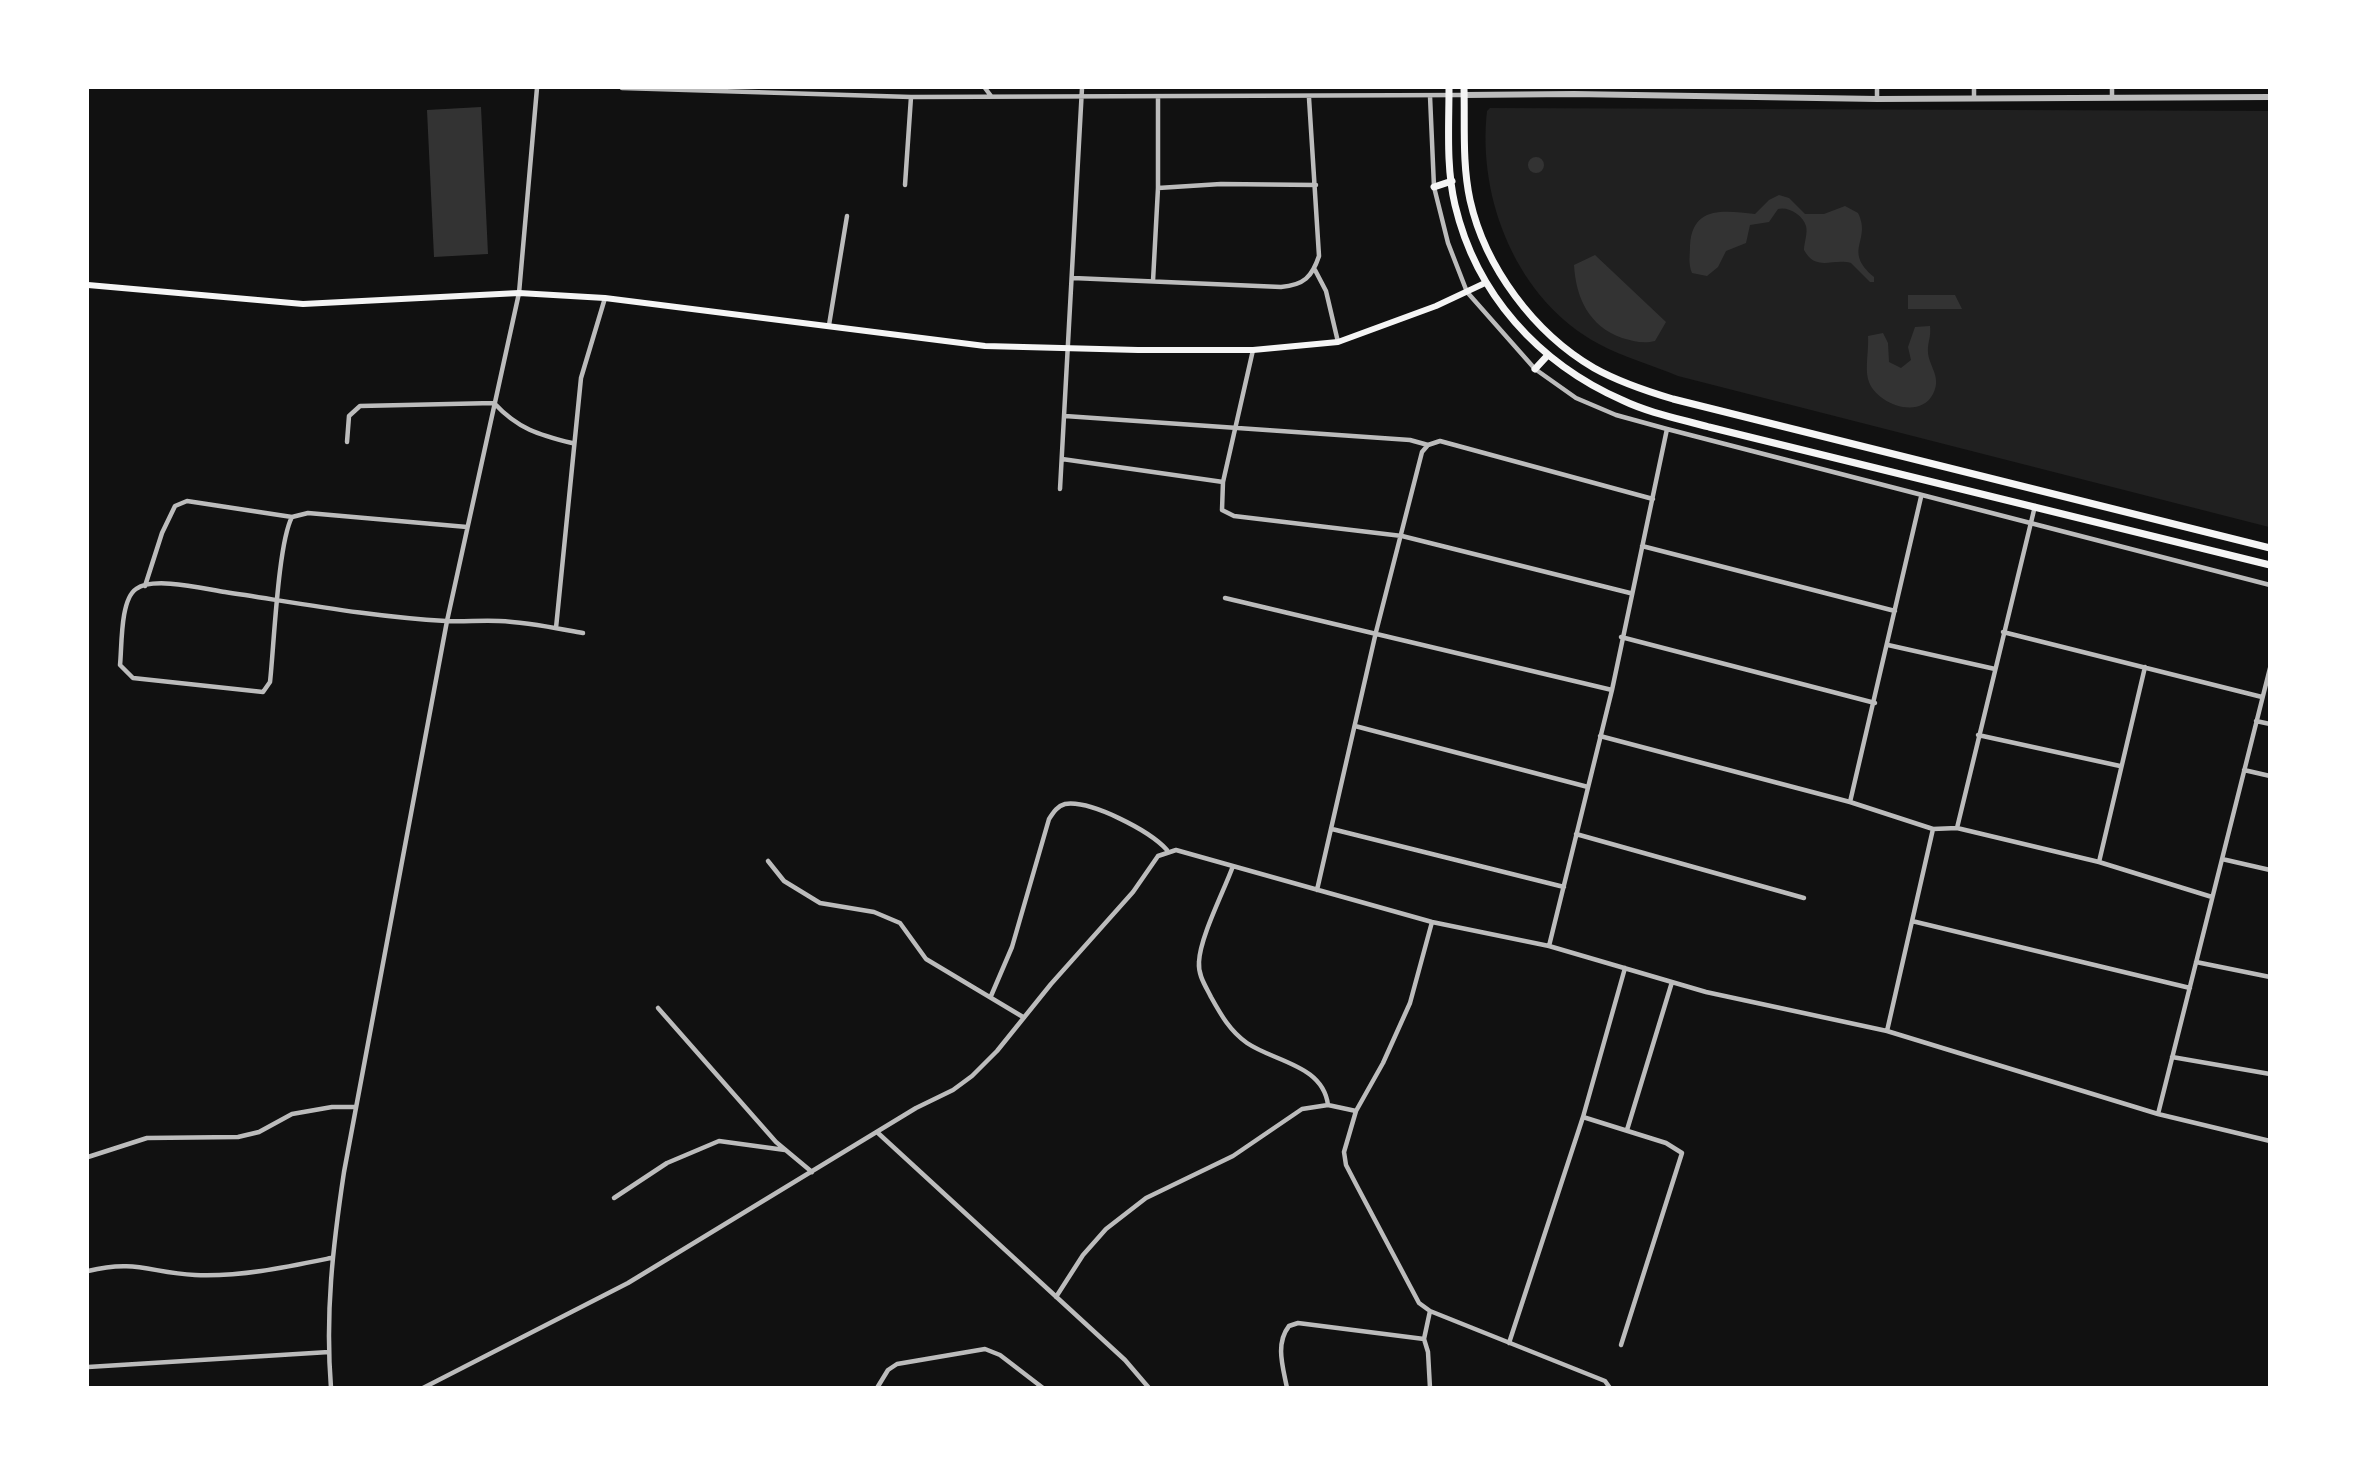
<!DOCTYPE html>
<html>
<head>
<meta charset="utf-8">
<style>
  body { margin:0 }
  #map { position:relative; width:2357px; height:1475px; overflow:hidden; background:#111; font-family:"Roboto Serif",serif }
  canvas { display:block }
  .frame { position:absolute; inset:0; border:89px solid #fff; pointer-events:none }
</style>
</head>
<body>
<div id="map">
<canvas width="2357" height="1475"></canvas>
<div class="frame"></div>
</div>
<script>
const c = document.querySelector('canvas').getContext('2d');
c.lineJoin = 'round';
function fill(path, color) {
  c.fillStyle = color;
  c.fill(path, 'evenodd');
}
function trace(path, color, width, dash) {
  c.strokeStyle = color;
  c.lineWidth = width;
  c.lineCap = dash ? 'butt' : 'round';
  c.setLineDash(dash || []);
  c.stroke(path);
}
const green = new Path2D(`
  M 1490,108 L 2269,111 L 2269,527 L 1678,376 C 1652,365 1623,357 1599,344 C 1517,300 1477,199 1487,111 Z`);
const water = new Path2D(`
  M 481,107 L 488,254 L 434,257 L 427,110 Z
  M1528 165a8 8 0 1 1 16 0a8 8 0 1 1-16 0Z
  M 1779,195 L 1789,198 L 1805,214 L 1824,214 L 1845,206 L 1858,213 C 1872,241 1842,250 1874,277 L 1874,282 L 1870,282 L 1851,263 C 1832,258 1816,272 1804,250 C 1804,243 1808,233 1806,226 C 1803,215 1788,206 1778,209 L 1769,222 L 1750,225 L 1746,243 L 1726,251 L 1718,267 L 1707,276 L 1692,273 C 1688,264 1690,255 1690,246 C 1692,205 1725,211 1755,214 L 1769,200 Z
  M 1595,255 L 1666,322 L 1655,341 C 1643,344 1633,341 1622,338 C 1589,326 1576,298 1574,265 Z
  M 1908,295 L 1955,295 L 1962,309 L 1908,309 Z
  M 1930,326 C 1931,335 1929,339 1928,347 C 1926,365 1943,375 1933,394 C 1919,421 1874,403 1868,379 C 1865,367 1869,349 1868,336 L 1883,333 L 1888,343 L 1889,362 L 1901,368 L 1911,360 L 1908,347 L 1915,327 Z`);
const minor = new Path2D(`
  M 622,88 L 911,97 L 1464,95
  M 985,88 L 991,96
  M 1974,88 L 1974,96
  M 1430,96 L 1434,187 L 1448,243 L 1467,292 L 1535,369 L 1576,398 L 1616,415 L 1667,429 L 2270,585
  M 2112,97 L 2112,88
  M 1158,98 L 1158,188
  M 1877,99 L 1877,88
  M 905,185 L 911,97
  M 1315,270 L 1326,291 L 1338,342
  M 1073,278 L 1281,287 C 1304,285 1312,277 1319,256 L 1309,98
  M 1153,281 L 1158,188 L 1221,184 L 1316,185
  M 829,325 L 847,216
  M 1253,350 L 1223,482 L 1222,510 L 1234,516 L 1402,536 L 1630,593
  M 1065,416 L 1410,440 L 1428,445
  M 347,442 L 349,416 L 360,406 L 494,403 C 518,429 539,435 572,443
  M 1062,459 L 1223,482
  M 1060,489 L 1082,88
  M 467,527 L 308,513 L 292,517 C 278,543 274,646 270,682 L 263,692 L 133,678 L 120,665 C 122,647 120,600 136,589 C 153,576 205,589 225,592 C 298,603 372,617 446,621 C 463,622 481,620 499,621 C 527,622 555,628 583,633
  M 1642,546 L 1895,611
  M 145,586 L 162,533 L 175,506 L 187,501 L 292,517
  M 1225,598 L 1612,690
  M 556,628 L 581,378 L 605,298
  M 2003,632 L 2262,697
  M 1621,637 L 1875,703
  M 1888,645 L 1995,669
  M 2256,721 L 2270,724
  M 1355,726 L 1588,787
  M 1978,735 L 2120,766
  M 1600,736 L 1850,802 L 1933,829 L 1957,828 L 2099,862 L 2212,897
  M 2244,770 L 2270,776
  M 1850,802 L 1921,497
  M 1957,828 L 2035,506
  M 1332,829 L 1564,887
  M 1576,834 L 1804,898
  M 2222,859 L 2270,870
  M 768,861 L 784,881 L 820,903 L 874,912 L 900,923 L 926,959 L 1023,1017
  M 2099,862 L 2145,667
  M 1233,866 C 1224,891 1200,937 1199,962 C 1198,975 1205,985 1211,997 C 1221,1015 1230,1031 1247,1043 C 1275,1062 1323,1065 1328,1105
  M 1317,890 L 1376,632 L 1422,452 L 1428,445 L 1440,441 L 1653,499
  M 1912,921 L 2190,988
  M 1432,922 L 1410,1003 L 1383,1063 L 1356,1111 L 1344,1152 L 1346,1165 L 1358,1188 L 1419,1303 L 1430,1311 L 1605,1381 L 1610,1388
  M 1549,946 L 1612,690 L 1667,429
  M 2196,962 L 2270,977
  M 991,996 L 1012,947 L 1049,819 C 1053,813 1057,806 1065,804 C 1091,800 1150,831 1167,850
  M 658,1008 L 776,1142 L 812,1172
  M 1887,1031 L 1933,829
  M 2172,1057 L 2270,1074
  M 2158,1114 L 2270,668
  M 1583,1117 L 1666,1143 L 1682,1153 L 1621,1345
  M 1627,1130 L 1672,982
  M 878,1133 L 1125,1360 L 1149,1388
  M 88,1157 L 147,1138 L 238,1137 L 259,1132 L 292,1114 L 332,1107 L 355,1107
  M 614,1198 L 667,1163 L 719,1141 L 785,1150
  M 88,1271 C 136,1259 151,1273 195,1275 C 240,1277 287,1267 331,1258
  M 1056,1297 L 1083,1255 L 1106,1229 L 1146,1198 L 1233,1156 L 1302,1109 L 1328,1105 L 1356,1111
  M 1509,1343 L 1583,1117 L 1625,968
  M 88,1367 L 329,1352
  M 331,1388 C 325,1314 333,1245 344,1172 L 447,621 L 519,293 L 537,88
  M 423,1388 L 628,1283 L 916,1108 L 953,1090 L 972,1076 L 997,1051 L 1051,984 L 1133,892 L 1158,856 L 1176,850 L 1432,922 L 1549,946 L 1706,992 L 1887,1031 L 2158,1114 L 2270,1141
  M 877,1388 L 888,1370 L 897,1364 L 985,1349 L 1000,1355 L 1043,1388
  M 1287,1388 C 1283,1367 1275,1344 1289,1326 L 1298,1323 L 1424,1339
  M 1430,1388 L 1428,1352 L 1424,1339 L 1430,1311`);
const tertiary = new Path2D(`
  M 1464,95 L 1574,94 L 1877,99 L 2270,97`);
const secondary = new Path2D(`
  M 88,285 L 303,304 L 519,293 L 605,298 L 985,346 L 1138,350 L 1253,350 L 1338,342 L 1436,306 L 1485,283`);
const primary = new Path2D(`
  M 1449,88 C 1449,126 1446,167 1455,205 C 1476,294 1538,363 1622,400 C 1649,413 1680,419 1709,427 L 2270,565
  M 1464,88 C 1465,124 1462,163 1470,200 C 1485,267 1534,333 1594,368 C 1619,382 1646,391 1673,399 L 2270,548
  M 1434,187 L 1452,181
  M 1535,369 L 1547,356`);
fill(green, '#202020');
fill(water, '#333');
trace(minor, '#bcbcbc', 4.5);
trace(tertiary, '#bcbcbc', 6);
trace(secondary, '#f5f5f5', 6);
trace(primary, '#f5f5f5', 7);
</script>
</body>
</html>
